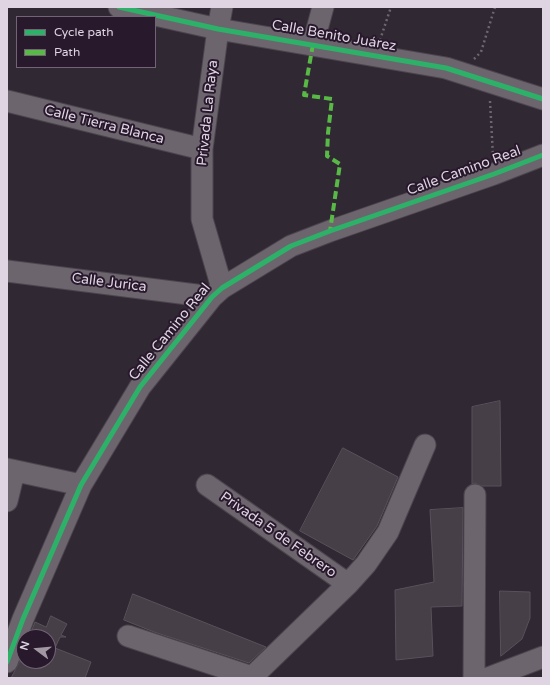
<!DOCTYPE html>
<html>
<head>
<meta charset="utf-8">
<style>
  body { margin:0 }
  #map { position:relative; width:550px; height:685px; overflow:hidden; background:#302832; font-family:"Varela Round",sans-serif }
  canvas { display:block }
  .frame { position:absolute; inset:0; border:8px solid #dfd4e2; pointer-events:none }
  .legend { position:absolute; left:16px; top:16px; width:140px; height:52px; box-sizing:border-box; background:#29192d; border:1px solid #726475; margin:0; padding:5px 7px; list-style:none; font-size:12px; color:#dfd4e2 }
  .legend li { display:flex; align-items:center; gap:8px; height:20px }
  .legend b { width:20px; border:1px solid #726475 }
  .north { position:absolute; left:16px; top:629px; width:40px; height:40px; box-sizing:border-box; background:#29192d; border:1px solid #726475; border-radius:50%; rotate:286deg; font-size:11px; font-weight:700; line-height:16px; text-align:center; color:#dfd4e2 }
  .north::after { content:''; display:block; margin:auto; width:14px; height:18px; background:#a298a4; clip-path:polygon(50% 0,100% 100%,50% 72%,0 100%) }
</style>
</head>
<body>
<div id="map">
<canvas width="550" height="685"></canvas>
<div class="frame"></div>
<ul class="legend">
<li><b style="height:5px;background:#2db169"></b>Cycle path</li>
<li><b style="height:5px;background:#58b947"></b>Path</li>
</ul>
<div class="north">N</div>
</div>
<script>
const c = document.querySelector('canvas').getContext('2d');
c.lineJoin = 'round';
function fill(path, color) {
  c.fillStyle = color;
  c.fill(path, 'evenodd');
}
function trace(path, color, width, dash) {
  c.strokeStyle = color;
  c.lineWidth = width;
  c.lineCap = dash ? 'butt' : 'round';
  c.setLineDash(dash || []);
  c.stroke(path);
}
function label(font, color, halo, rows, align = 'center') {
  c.font = font + ' "Varela Round",sans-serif';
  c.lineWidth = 4;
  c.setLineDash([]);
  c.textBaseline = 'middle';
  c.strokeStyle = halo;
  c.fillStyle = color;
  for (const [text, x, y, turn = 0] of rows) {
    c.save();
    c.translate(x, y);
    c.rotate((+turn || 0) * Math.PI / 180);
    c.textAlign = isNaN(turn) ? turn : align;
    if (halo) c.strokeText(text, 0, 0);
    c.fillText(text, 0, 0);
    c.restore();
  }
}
const building = new Path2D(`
  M 500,401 L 501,486 L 482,486 L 475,483 L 472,484 L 472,407 Z
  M 343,448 L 398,477 L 377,526 L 353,560 L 300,531 Z
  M 463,508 L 462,606 L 431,607 L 433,656 L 396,660 L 395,590 L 434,582 L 430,510 Z
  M 500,591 L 530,592 L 530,618 L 522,639 L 501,656 Z
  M 133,594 L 266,647 L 249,663 L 154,632 L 124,620 Z
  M 51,616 L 67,624 L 61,635 L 66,637 L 60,637 L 55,648 L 91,662 L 85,678 L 11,678 L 20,661 L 48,661 L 48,637 L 29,637 L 35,622 L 46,627 Z`);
const path = new Path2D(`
  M 380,40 L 391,7
  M 474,59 L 481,52 L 495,7
  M 490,101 L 493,156`);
const minor = new Path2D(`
  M 119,7 L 218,29 L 446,68 L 543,99
  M 313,44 L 323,7
  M 7,101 L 202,149
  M 7,271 L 212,297
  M 222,288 L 202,219 L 202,149 L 218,29 L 222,7
  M 7,469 L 81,485
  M 207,485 L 348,584
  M 7,501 L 14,472
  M 128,636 L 252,677
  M 7,662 L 23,619 L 81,485 L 140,387 L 212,297 L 222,288 L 291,246 L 330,231 L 494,174 L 543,155
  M 251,678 L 348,584 L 366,564 L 388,532 L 425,445
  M 474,678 L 475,495
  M 488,678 L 543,657`);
const quiet = new Path2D(`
  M 313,44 L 304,95 L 332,99 L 328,133 L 327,156 L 340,164 L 330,231`);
const cycleway = new Path2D(`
  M 119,7 L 218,29 L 446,68 L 543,99
  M 7,662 L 23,619 L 81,485 L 140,387 L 212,297 L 222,288 L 291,246 L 330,231 L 494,174 L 543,155`);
const streetNames = [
  ["Calle Benito Juárez",334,36,10],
  ["Privada La Raya",208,113,-84],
  ["Calle Tierra Blanca",104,125,14],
  ["Calle Camino Real",464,171,-20],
  ["Calle Jurica",109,283,7],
  ["Calle Camino Real",170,332,-51],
  ["Privada 5 de Febrero",278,535,35]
];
fill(building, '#463f47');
trace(building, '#59515b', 1);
trace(minor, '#4c444e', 23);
trace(path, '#6c666e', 2.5, [2, 3]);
trace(minor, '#6c656e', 21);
trace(quiet, '#58b947', 4, [8, 4]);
trace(cycleway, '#2db169', 5);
label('14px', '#dfd4e2', '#29192d', streetNames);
</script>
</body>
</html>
